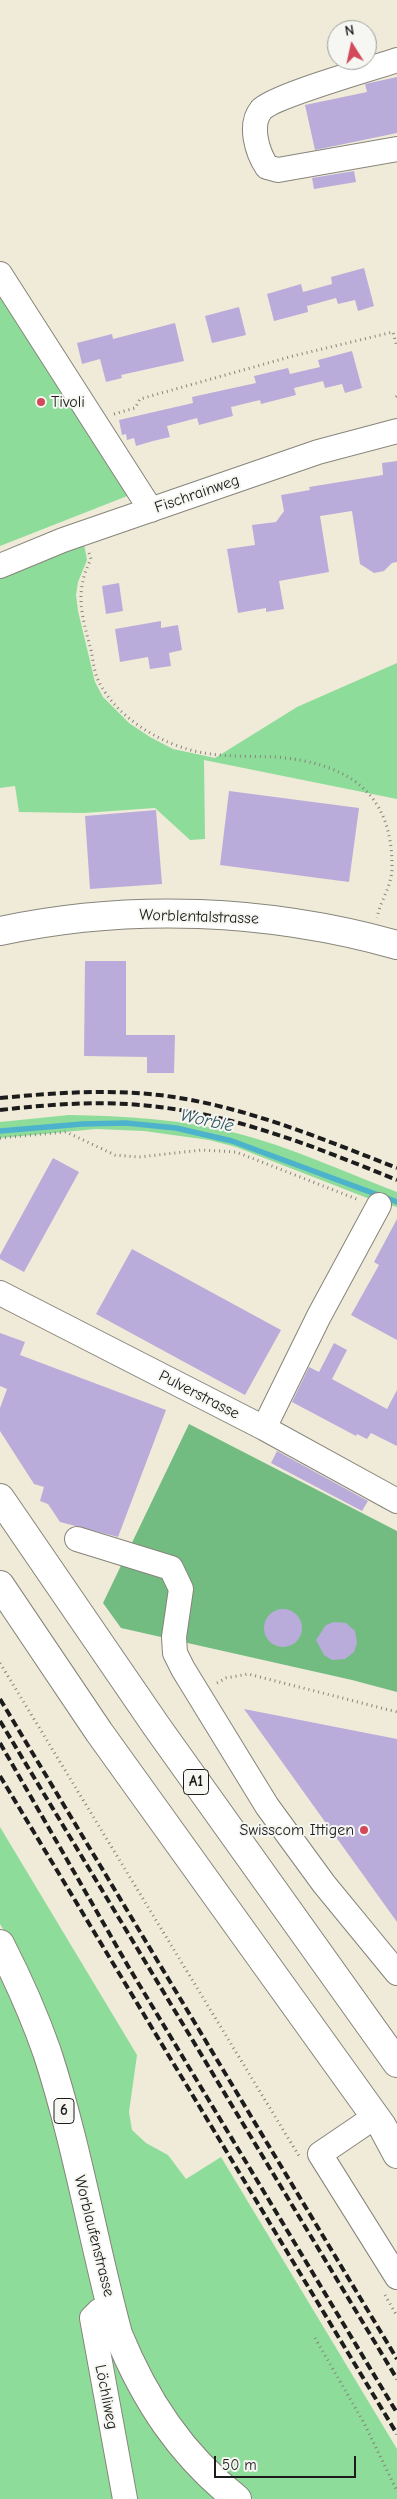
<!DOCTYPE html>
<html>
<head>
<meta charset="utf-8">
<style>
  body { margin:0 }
  #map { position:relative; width:397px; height:2499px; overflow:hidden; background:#f0ebd9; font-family:"Comic Neue",sans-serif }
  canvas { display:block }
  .north { position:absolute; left:327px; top:20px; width:50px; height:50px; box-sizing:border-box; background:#f6f6f2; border:1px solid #9f9f9c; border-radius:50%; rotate:350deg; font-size:14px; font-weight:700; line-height:20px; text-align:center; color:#1c1c1c }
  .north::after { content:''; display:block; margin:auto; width:18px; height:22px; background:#d1495b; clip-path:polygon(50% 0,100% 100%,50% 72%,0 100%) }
  .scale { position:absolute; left:214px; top:2456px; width:142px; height:22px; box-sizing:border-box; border:2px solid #1c1c1c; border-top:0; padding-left:6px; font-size:15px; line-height:18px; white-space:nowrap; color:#1c1c1c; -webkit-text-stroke:4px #f6f6f2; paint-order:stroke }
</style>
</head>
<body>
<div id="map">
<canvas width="397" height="2499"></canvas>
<div class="north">N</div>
<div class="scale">50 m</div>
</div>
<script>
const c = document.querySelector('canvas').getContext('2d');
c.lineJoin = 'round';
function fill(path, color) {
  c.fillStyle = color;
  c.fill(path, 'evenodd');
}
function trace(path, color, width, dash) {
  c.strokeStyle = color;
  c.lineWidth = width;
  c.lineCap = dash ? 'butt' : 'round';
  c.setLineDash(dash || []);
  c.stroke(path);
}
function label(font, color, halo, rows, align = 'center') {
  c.font = font + ' "Comic Neue",sans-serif';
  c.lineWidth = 4;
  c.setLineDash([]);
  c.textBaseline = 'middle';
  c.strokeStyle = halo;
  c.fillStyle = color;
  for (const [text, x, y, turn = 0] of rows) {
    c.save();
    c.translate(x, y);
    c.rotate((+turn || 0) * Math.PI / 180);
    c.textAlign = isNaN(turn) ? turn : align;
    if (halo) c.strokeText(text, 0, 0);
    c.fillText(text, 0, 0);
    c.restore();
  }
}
const green = new Path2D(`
  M 0,274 L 140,491 L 0,546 Z
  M 82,533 L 87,560 L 78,582 L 76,595 L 78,611 L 95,682 L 103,697 L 129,723 L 150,737 L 173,749 L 215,758 L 297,707 L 397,663 L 397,799 L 204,760 L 205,839 L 190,840 L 155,808 L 84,813 L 19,812 L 15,786 L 0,788 L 0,566 Z
  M 69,1115 C 126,1116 181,1119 236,1133 C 291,1147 344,1172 397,1192 L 397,1207 L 375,1201 L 236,1147 L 209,1140 L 144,1131 L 96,1129 L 0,1138 L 0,1122 Z
  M 0,1827 L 137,2055 L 129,2112 L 132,2130 L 146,2143 L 168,2155 L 186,2179 L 221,2157 L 397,2449 L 397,2499 L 253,2499 L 231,2482 L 188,2438 L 140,2360 L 8,1937 L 0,1924 Z
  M 0,1946 L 26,1998 L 111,2309 L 226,2499 L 0,2499 Z`);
const forest = new Path2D(`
  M 189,1424 L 397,1531 L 397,1692 L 352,1680 L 121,1628 L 103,1603 Z`);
const stream = new Path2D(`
  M 0,1131 L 82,1124 L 126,1123 L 176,1128 L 232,1141 L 397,1202`);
const building = new Path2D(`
  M 397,77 L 397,133 L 315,150 L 305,105 L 367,92 L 365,84 Z
  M 354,171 L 356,182 L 314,189 L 312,178 Z
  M 364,268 L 374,306 L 358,311 L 355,300 L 338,304 L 336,298 L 307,306 L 308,312 L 274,321 L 267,294 L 301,284 L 303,292 L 332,284 L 331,277 Z
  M 239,307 L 246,335 L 212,343 L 205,316 Z
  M 175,323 L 184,361 L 121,375 L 122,378 L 106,382 L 100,359 L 82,364 L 77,343 L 112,334 L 113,339 Z
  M 352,351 L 362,388 L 345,393 L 342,384 L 325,388 L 323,381 L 294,388 L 296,395 L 261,404 L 260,400 L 231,407 L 233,416 L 199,425 L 197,418 L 167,426 L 170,437 L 153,441 L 136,446 L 134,438 L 127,440 L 126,434 L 122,435 L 119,420 L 193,403 L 192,397 L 256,383 L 254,376 L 288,368 L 290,374 L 320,367 L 318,360 Z
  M 397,461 L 397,562 L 392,563 L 384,571 L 374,573 L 360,564 L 352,511 L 320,516 L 329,572 L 279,581 L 284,609 L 266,612 L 266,608 L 238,613 L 227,549 L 255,545 L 252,525 L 276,522 L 284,511 L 281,495 L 310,490 L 309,487 L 383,475 L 382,463 Z
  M 119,583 L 123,611 L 106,614 L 102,586 Z
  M 161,621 L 161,628 L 178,625 L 182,650 L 169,653 L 171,666 L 150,669 L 148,657 L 120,662 L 115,629 Z
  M 229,791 L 359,808 L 349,882 L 220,865 Z
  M 156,810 L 162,884 L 90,889 L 85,816 Z
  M 85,961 L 126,961 L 126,1035 L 175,1035 L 174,1073 L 147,1073 L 147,1057 L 84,1056 Z
  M 53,1158 L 79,1172 L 24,1272 L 0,1259 L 0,1255 Z
  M 397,1219 L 397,1340 L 351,1315 L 379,1265 L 374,1262 Z
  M 132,1249 L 281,1330 L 245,1395 L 96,1314 Z
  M 0,1333 L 25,1342 L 20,1355 L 166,1410 L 118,1537 L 60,1522 L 48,1504 L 40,1501 L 44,1487 L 34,1484 L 0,1431 L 0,1408 L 7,1389 L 0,1386 Z
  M 334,1343 L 347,1350 L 332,1379 L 387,1409 L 397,1390 L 397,1446 L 371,1433 L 367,1439 L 357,1434 L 356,1436 L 292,1402 L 309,1367 L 319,1372 Z
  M 277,1451 L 368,1501 L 362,1511 L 271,1463 Z
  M264 1628a19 19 0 1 1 38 0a19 19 0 1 1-38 0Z
  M 334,1622 L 346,1623 L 355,1631 L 357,1643 L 354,1652 L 345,1659 L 332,1660 L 324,1655 L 316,1640 L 326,1625 Z
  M 244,1709 L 397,1739 L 397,1922 Z`);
const path = new Path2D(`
  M 396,397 L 397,396
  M 114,414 L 135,408 L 140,399 L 293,356 L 393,332 L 397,347
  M 89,553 L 91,559 C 74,592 82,616 91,650 C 93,660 94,671 98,680 C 116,718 163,746 204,753 C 227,757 252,756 276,757 C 346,763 393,791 392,868 C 392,886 380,901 377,918
  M 0,1138 L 66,1132 L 115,1155 L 139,1157 L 202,1150 L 236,1152 L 359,1200
  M 0,1663 L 299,2156
  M 217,1683 L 226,1678 L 248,1674 L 397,1712
  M 385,2295 L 397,2316
  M 315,2338 L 364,2423 L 397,2491`);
const minor = new Path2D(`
  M 397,60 C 374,68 273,96 261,110 C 249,125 257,152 267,167 L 278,170 L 397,149
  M 0,274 L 151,510
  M 0,566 L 63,540 L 318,452 L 397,431
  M 0,1293 L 264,1428 L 397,1501
  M 264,1428 L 319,1316 L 379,1205
  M 77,1539 L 171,1568 L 181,1589 L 174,1637 L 175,1653 L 183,1669 L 267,1806 L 324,1884 L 397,1973
  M 376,2116 L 320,2154 L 397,2277
  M 111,2308 L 99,2311 L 92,2318 L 125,2499`);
const major = new Path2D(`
  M 0,931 C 130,903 269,909 397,945
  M 0,1944 C 18,1979 34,2015 47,2052 C 77,2144 93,2241 118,2334 C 145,2400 181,2455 237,2499`);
const highway = new Path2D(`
  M 0,1498 L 157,1727 L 397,2063
  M 0,1585 L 99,1732 L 382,2126 L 397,2154`);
const rail = new Path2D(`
  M 0,1098 C 53,1093 106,1089 159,1095 C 242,1105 320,1138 397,1168
  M 0,1110 C 53,1104 106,1100 159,1107 C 242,1117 320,1149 397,1180
  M 0,1699 L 397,2359
  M 0,1721 L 397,2379
  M 0,1743 L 128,1966 L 397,2413
  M 0,1776 L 397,2434`);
const markers = [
  [41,402,5,"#d1495b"],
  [364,1830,5,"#d1495b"]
];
const shields = [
  [196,1782,25],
  [64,2111,20]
];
const shieldNames = [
  ["A1",196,1782],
  ["6",64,2111]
];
const poiNames = [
  ["Tivoli",51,402],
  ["Swisscom Ittigen",354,1830,"right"]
];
const streetNames = [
  ["Fischrainweg",197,494,-19],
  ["Worblentalstrasse",199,917,2],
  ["Pulverstrasse",199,1395,27],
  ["Worblaufenstrasse",94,2236,76],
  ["Löchliweg",106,2397,79]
];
const waterNames = [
  ["Worble",207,1121,12]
];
fill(green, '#8edc9a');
fill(forest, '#72bc82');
trace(stream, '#4db3cc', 5.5);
fill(building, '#baacda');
trace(minor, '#86847a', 26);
trace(major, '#86847a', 30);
trace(highway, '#86847a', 30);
trace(path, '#86847a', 3, [1, 4]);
trace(minor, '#fff', 24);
trace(major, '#fff', 28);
trace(highway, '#fff', 28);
trace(rail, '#1c1c1c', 4, [8, 4]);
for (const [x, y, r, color] of markers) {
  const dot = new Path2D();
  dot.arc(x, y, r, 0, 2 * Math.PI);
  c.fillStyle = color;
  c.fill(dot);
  trace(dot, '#f6f6f2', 2);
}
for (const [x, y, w] of shields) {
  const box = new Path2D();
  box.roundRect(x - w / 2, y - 12.5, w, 25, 4);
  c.fillStyle = '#f6f6f2';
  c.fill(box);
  trace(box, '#1c1c1c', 1);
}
label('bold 15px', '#1c1c1c', null, shieldNames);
label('16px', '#1c1c1c', '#f6f6f2', poiNames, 'left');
label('16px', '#1c1c1c', '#f6f6f2', streetNames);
label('italic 18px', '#305862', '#f6f6f2', waterNames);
</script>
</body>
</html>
